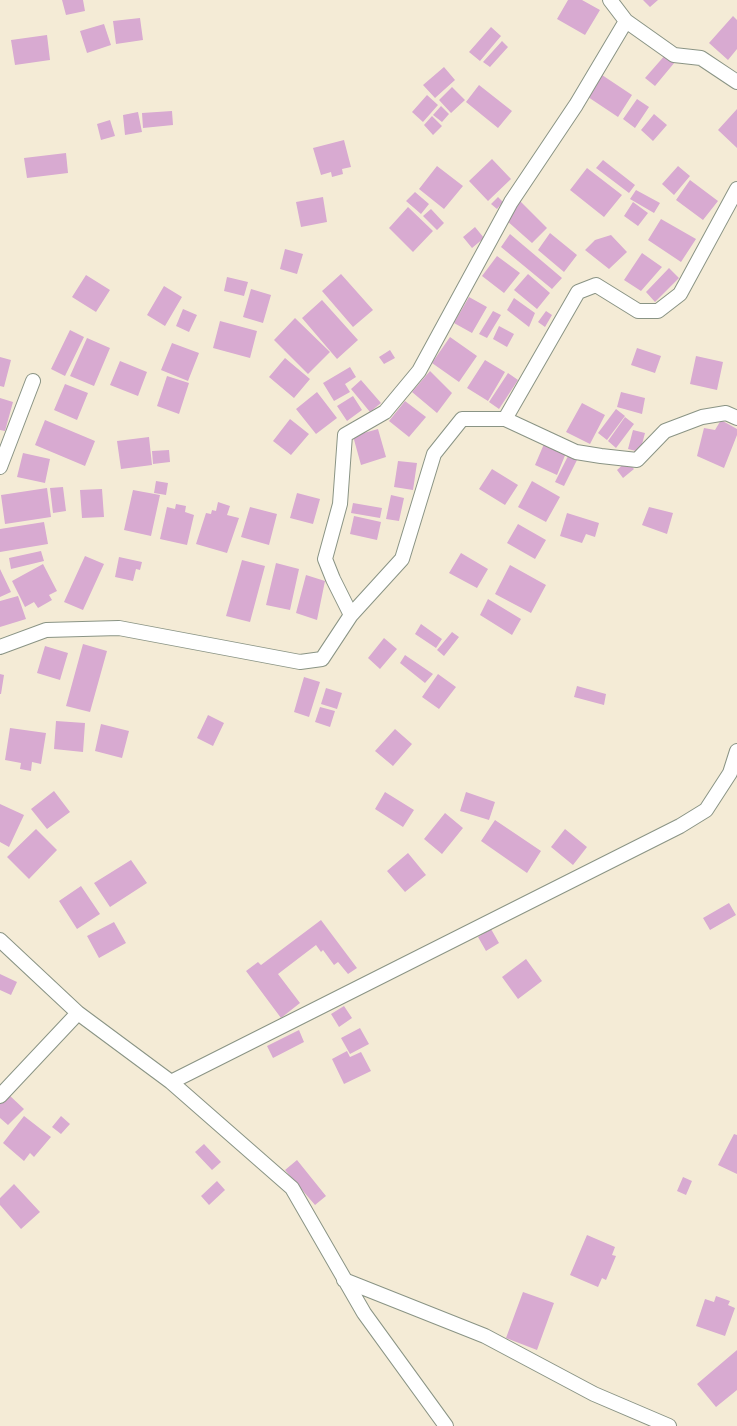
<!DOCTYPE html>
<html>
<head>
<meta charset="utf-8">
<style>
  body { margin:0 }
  canvas { display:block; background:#f4ebd6 }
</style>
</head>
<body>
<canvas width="737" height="1426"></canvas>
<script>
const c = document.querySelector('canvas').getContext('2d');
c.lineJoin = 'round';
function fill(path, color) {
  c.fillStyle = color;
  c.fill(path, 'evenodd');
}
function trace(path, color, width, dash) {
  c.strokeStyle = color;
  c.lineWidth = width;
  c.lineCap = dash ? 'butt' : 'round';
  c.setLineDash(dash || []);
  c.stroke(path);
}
const building = new Path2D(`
  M 62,0 L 83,0 L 85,11 L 66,15 Z
  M 568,0 L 582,0 L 600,10 L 585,35 L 557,19 Z
  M 643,0 L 658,0 L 650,7 Z
  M 733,16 L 737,20 L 737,49 L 728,60 L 709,43 Z
  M 140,18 L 143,40 L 116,44 L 113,21 Z
  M 104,24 L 111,45 L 87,53 L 80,31 Z
  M 491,27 L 501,36 L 480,61 L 469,52 Z
  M 47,35 L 50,60 L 15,65 L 11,40 Z
  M 502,41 L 508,47 L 490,67 L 483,62 Z
  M 666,54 L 675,62 L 655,86 L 645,78 Z
  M 444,67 L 455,80 L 435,98 L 423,85 Z
  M 599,73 L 632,95 L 618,117 L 585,95 Z
  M 479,85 L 512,111 L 498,128 L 466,102 Z
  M 452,87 L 465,100 L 451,113 L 439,100 Z
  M 427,95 L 438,105 L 423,122 L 412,112 Z
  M 637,99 L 649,107 L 635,128 L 623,119 Z
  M 441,106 L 449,114 L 442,122 L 433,115 Z
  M 737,109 L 737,148 L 718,130 Z
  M 172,111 L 173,125 L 143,128 L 142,113 Z
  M 138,112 L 142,132 L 125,135 L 123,115 Z
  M 654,114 L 667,125 L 653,141 L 641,130 Z
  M 432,116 L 442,126 L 433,135 L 424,125 Z
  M 110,120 L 115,136 L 101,140 L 97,124 Z
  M 344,140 L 351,167 L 342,169 L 343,174 L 332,177 L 331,172 L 321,175 L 313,148 Z
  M 66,153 L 68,173 L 27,178 L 24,158 Z
  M 492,159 L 511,179 L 488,201 L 469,181 Z
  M 603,160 L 635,185 L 629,193 L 596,168 Z
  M 437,166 L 463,186 L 444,209 L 419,189 Z
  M 678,166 L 690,176 L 674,195 L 662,184 Z
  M 587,168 L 622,195 L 604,217 L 570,190 Z
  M 690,180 L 718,201 L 703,220 L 676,200 Z
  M 636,190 L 660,203 L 654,213 L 630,199 Z
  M 415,192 L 429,204 L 421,214 L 406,201 Z
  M 323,197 L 327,222 L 301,227 L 296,202 Z
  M 498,197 L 503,202 L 497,209 L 491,204 Z
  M 520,201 L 547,228 L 532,243 L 506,220 Z
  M 633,202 L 648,213 L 638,226 L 624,216 Z
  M 408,207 L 433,231 L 413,252 L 389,228 Z
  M 431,209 L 444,223 L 437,230 L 423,216 Z
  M 661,219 L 696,239 L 681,262 L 648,240 Z
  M 475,227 L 484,238 L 472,248 L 463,237 Z
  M 550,233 L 577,255 L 564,272 L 538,250 Z
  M 510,234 L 562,278 L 552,289 L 501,247 Z
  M 611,235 L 627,252 L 609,269 L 585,250 L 595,240 Z
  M 285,249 L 303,254 L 297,274 L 280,269 Z
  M 642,253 L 662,267 L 641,291 L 624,280 Z
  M 497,256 L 520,273 L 504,293 L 482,276 Z
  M 669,268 L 679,278 L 655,302 L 646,292 Z
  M 341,274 L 373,310 L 353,327 L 322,291 Z
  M 528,274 L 550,293 L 537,309 L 514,290 Z
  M 86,275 L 110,290 L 96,312 L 72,297 Z
  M 227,277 L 248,282 L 244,296 L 224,291 Z
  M 164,286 L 182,297 L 165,326 L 147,315 Z
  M 251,289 L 271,295 L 263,323 L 243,317 Z
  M 469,297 L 487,307 L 472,333 L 454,323 Z
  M 514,298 L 535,313 L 529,327 L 507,310 Z
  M 322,300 L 358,340 L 337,359 L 302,318 Z
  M 183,309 L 197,315 L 189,332 L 176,326 Z
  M 493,311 L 501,315 L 487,338 L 479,334 Z
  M 546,311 L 552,315 L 545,327 L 538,322 Z
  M 295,318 L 330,352 L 308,374 L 274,340 Z
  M 220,321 L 257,331 L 250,358 L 213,348 Z
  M 499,326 L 514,334 L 507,347 L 493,339 Z
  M 70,330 L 84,337 L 65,376 L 51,369 Z
  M 450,337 L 477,356 L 459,382 L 432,363 Z
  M 87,338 L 110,348 L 94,386 L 70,376 Z
  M 172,343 L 199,353 L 188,381 L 161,370 Z
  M 637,348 L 661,356 L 655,373 L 631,365 Z
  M 390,350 L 395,358 L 384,364 L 379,357 Z
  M 696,356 L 723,362 L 717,390 L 690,384 Z
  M 0,357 L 11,360 L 4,387 L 0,386 Z
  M 285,358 L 310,379 L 294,398 L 269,377 Z
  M 485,360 L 505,372 L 488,401 L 467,388 Z
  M 120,361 L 147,372 L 138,396 L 110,385 Z
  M 350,367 L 356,377 L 345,384 L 350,392 L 334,401 L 323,383 Z
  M 430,371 L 452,393 L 437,413 L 412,392 Z
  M 508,373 L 518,380 L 499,409 L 489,402 Z
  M 167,376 L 189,383 L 179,414 L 157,406 Z
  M 361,380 L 381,403 L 370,412 L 351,389 Z
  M 65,384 L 88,393 L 77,420 L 54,410 Z
  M 317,392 L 337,418 L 316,434 L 296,409 Z
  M 621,392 L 645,398 L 642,414 L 617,407 Z
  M 353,396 L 362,410 L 347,421 L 337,406 Z
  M 0,398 L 13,402 L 5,431 L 0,430 Z
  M 405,401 L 426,417 L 409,437 L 389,421 Z
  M 582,403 L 605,415 L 590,444 L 566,432 Z
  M 616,409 L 625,416 L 607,440 L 598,433 Z
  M 625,417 L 634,424 L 616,448 L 608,441 Z
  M 290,419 L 309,434 L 291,455 L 273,441 Z
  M 45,420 L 95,441 L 85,466 L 35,445 Z
  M 721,420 L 737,429 L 737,435 L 724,468 L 697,456 L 704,428 L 715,430 Z
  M 378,429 L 386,457 L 361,465 L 353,436 Z
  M 633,430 L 645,433 L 640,452 L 628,449 Z
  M 149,437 L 152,465 L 121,469 L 117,441 Z
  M 544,444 L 566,453 L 557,475 L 535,465 Z
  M 169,450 L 170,462 L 153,464 L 152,451 Z
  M 23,453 L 50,459 L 45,483 L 17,477 Z
  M 568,456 L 577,460 L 564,486 L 555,482 Z
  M 398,461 L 417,463 L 413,490 L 394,487 Z
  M 627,461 L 634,469 L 623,478 L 617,470 Z
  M 492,469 L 518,485 L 505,505 L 479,489 Z
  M 156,481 L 168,483 L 166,495 L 154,493 Z
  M 532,481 L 560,497 L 546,522 L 518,507 Z
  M 63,487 L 66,511 L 53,513 L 50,488 Z
  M 47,488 L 51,517 L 5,524 L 1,495 Z
  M 102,489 L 104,517 L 82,518 L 80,490 Z
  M 133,490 L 160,495 L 151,536 L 124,530 Z
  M 297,493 L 320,499 L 313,524 L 290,518 Z
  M 391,495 L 404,498 L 399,521 L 386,519 Z
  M 218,502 L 230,506 L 227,515 L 239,518 L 227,553 L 196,544 L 206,513 L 211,514 L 212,510 L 216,511 Z
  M 353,503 L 382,508 L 380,518 L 351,513 Z
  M 176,504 L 186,506 L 185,512 L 194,515 L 187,545 L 160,539 L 167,507 L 175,509 Z
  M 250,507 L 277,514 L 269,545 L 241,537 Z
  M 649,507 L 673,513 L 667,534 L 642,525 Z
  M 567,513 L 599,523 L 595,537 L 586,534 L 582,543 L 560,536 Z
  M 354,516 L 381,522 L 377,540 L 350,534 Z
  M 44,522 L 48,544 L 0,552 L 0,529 Z
  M 518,524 L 546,540 L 535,559 L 507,543 Z
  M 41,551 L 44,561 L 11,569 L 9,558 Z
  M 461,553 L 488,569 L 477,588 L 449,573 Z
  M 85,556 L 104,564 L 83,610 L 64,602 Z
  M 119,557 L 142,562 L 140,570 L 136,569 L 133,581 L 115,577 Z
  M 242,560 L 265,566 L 250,622 L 226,616 Z
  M 276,563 L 299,569 L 290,610 L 266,605 Z
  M 43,564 L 57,591 L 49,595 L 52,600 L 38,608 L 34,602 L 25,607 L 12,581 Z
  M 510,565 L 546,585 L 531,613 L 495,594 Z
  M 0,569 L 11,592 L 0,597 Z
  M 306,575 L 325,581 L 317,620 L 296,613 Z
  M 18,596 L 26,619 L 0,627 L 0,601 Z
  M 488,599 L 521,619 L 512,635 L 480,615 Z
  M 421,624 L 442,639 L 436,648 L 415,634 Z
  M 452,632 L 459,637 L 444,656 L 437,650 Z
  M 384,638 L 397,649 L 380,669 L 368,658 Z
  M 83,644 L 107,651 L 90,712 L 66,706 Z
  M 45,646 L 68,653 L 60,680 L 37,673 Z
  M 405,655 L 433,674 L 425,683 L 400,663 Z
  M 0,674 L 4,675 L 1,694 L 0,694 Z
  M 438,674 L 456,687 L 439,709 L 422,697 Z
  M 304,677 L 320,682 L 309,717 L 294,712 Z
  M 577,686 L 606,694 L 604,705 L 574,697 Z
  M 326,688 L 342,693 L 337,709 L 321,704 Z
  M 320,707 L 335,711 L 330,727 L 315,722 Z
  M 208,715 L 224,723 L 213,746 L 197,738 Z
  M 56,721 L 85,723 L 83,752 L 54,749 Z
  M 101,724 L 129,731 L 122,758 L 95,751 Z
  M 10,728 L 46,733 L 41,764 L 32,762 L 31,771 L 20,769 L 21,763 L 5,760 Z
  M 395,729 L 412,744 L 393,766 L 375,751 Z
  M 54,791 L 70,812 L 47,829 L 31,809 Z
  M 385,792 L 414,810 L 403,827 L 375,809 Z
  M 466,792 L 495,802 L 489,820 L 460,811 Z
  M 0,804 L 24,815 L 9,847 L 0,842 Z
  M 445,813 L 463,828 L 442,854 L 424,839 Z
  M 495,820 L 541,851 L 527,873 L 481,841 Z
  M 36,829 L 57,850 L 29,879 L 7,857 Z
  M 565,829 L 587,847 L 573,865 L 551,847 Z
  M 408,853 L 426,875 L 405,892 L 387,871 Z
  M 131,860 L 147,883 L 110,907 L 94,883 Z
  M 81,886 L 100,914 L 77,929 L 59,901 Z
  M 729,903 L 736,915 L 710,930 L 703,918 Z
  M 321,920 L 357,968 L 348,974 L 338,962 L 334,965 L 323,950 L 321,952 L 316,945 L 278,974 L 300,1003 L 281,1018 L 246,971 L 258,962 L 261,965 Z
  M 114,922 L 126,943 L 99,958 L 87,936 Z
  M 491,929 L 499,943 L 486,951 L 478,937 Z
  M 526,959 L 542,981 L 518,999 L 502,977 Z
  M 0,974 L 17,982 L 11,995 L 0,990 Z
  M 344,1006 L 352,1018 L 339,1027 L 331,1014 Z
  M 360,1028 L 369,1044 L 350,1054 L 341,1038 Z
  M 299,1030 L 304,1042 L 273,1058 L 267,1046 Z
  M 347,1051 L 350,1057 L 361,1052 L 371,1071 L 344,1084 L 332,1059 Z
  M 8,1094 L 24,1109 L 8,1125 L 0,1118 L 0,1103 Z
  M 24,1116 L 51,1137 L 34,1157 L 30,1153 L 24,1161 L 3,1143 Z
  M 61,1116 L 70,1124 L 61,1134 L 52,1127 Z
  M 734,1134 L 737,1135 L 737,1174 L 718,1165 Z
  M 204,1144 L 221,1162 L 212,1170 L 195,1152 Z
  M 297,1160 L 326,1196 L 315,1205 L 285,1170 Z
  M 683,1177 L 692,1181 L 686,1195 L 677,1191 Z
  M 217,1181 L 225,1190 L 209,1205 L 201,1196 Z
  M 14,1184 L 40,1212 L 21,1229 L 0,1205 L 0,1198 Z
  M 587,1235 L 615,1247 L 612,1255 L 616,1256 L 606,1280 L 602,1278 L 598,1287 L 570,1275 Z
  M 523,1292 L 554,1303 L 537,1350 L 506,1338 Z
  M 716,1296 L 730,1301 L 728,1305 L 735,1308 L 725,1336 L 696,1326 L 705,1299 L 714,1302 Z
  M 737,1350 L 737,1390 L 716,1407 L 697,1384 Z`);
const street = new Path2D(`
  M 610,0 L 626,21 L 674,55 L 701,58 L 737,82
  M 505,419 L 576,452 L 601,456 L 637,460 L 665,431 L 702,417 L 726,413 L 737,418
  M 0,467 L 33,381
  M 351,615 L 333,579 L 325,559 L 340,504 L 345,435 L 385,412 L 419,371 L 511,202 L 576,105 L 626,21
  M 0,647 L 46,630 L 119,628 L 300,662 L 322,659 L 351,615 L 402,559 L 434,454 L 462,419 L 505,419 L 578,292 L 596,285 L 638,311 L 658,311 L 680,294 L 737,189
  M 0,940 L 78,1013 L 171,1082 L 292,1188 L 364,1313 L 446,1426
  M 171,1082 L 680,826 L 706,810 L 730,773 L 737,751
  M 0,1096 L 78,1013
  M 344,1280 L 485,1336 L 594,1394 L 669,1426`);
fill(building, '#d8aad1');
trace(street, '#8a9485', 16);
trace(street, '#fff', 14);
</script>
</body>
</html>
